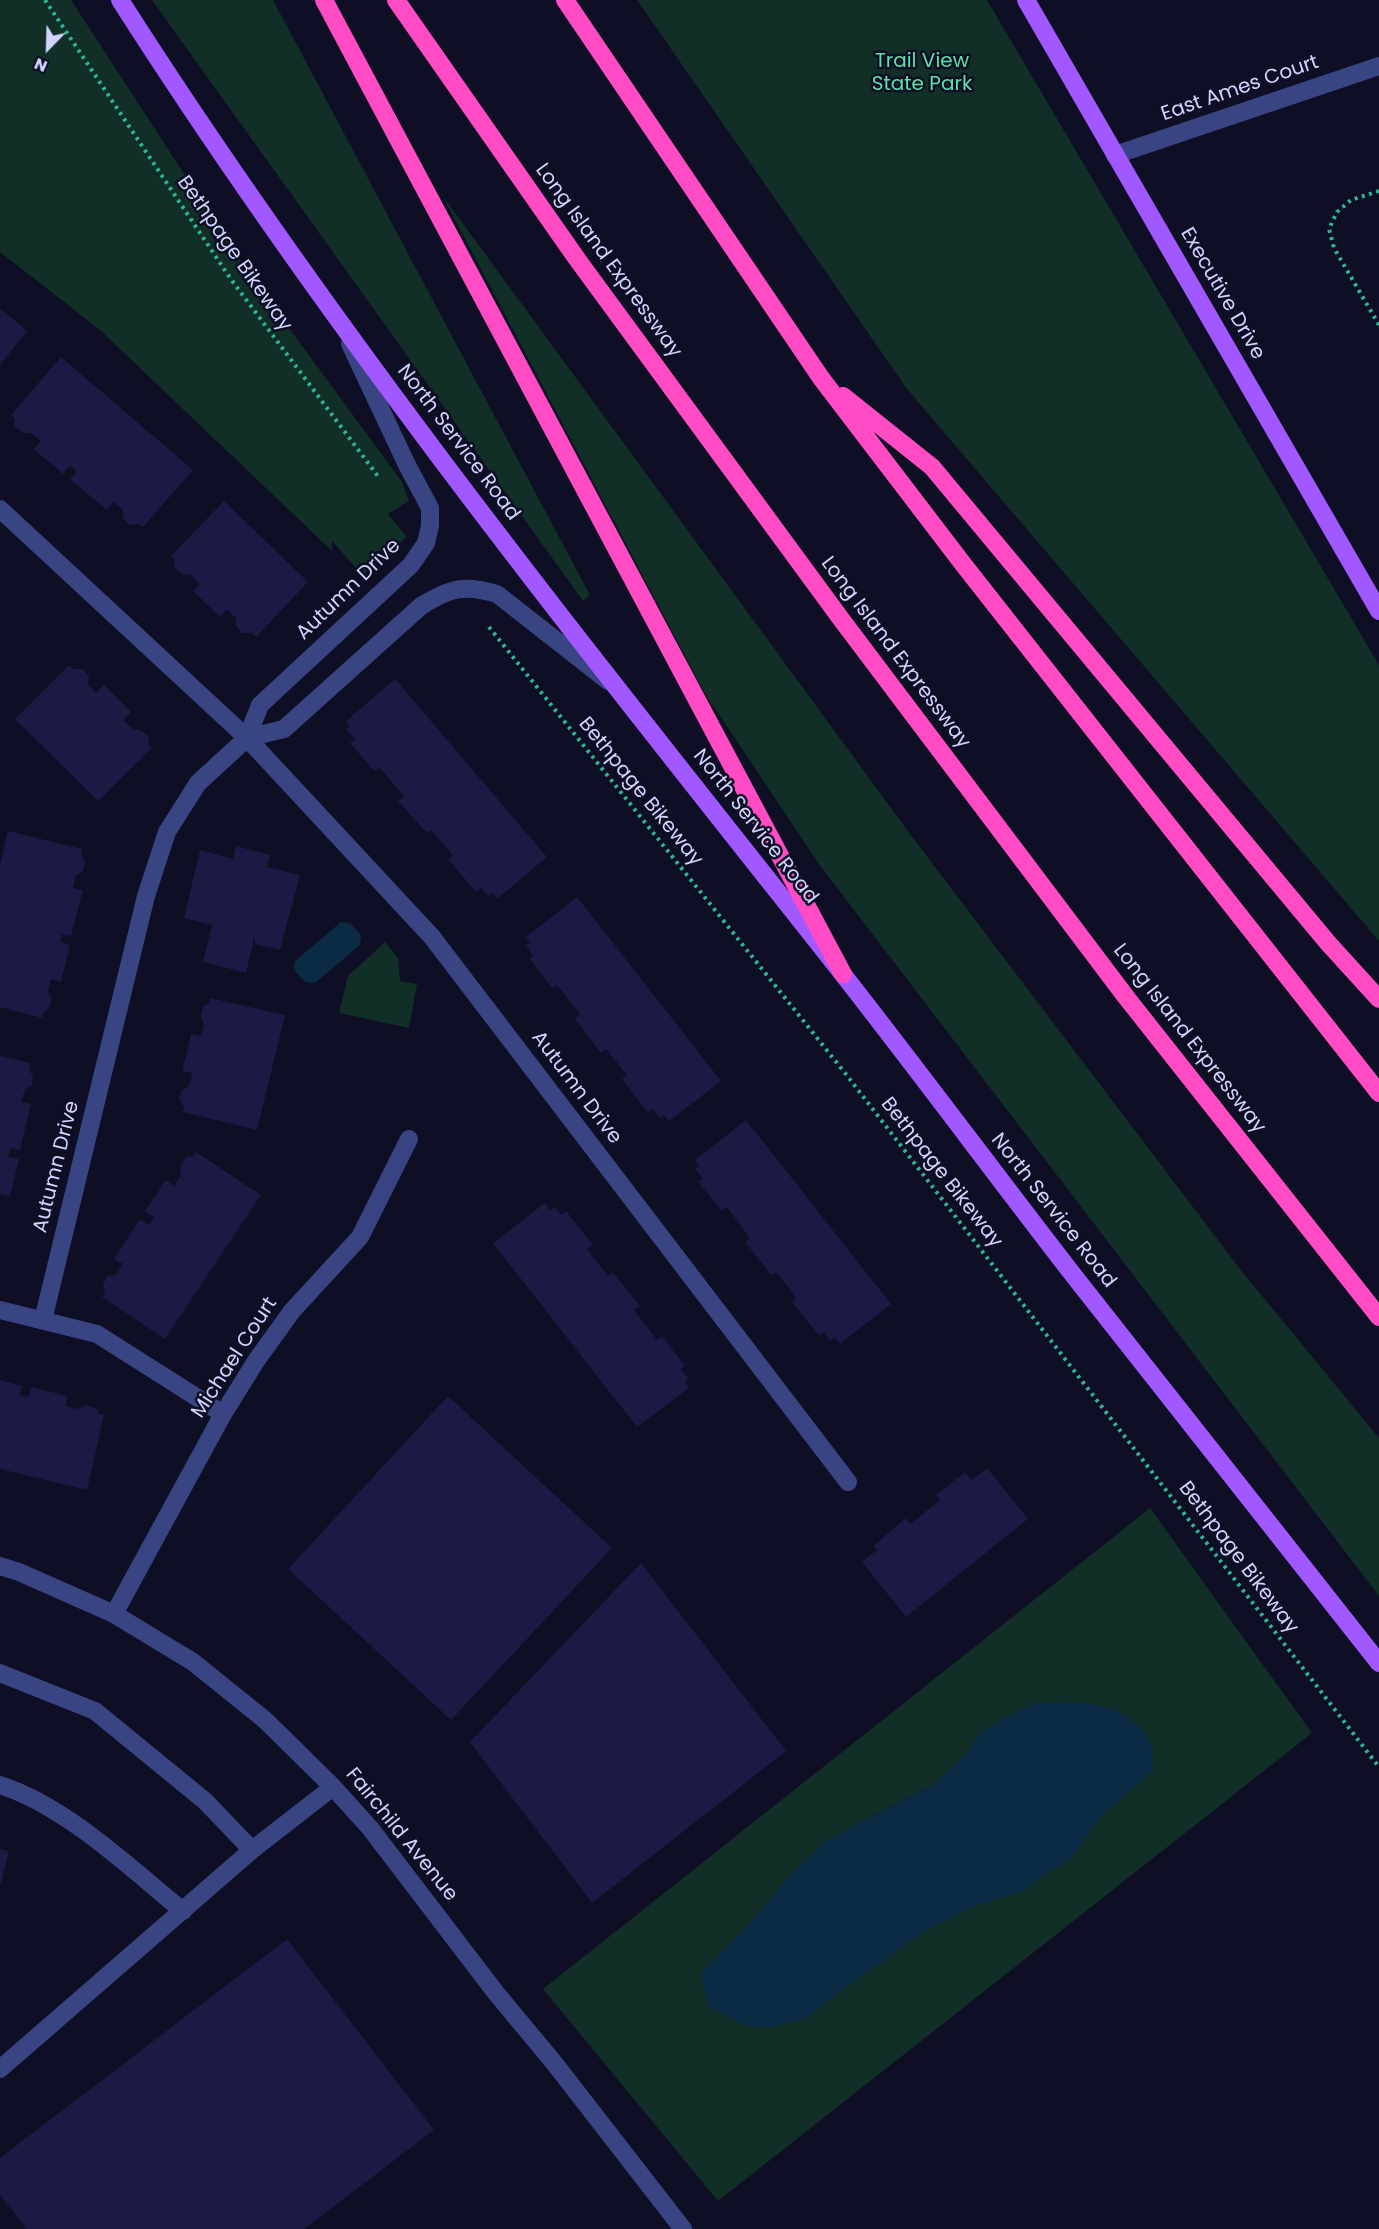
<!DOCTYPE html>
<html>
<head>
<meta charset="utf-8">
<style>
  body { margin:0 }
  #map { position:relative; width:1379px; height:2229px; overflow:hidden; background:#0e0e24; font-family:Poppins,sans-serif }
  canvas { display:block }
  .north { position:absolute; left:18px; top:18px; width:60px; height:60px; -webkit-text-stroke:4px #0e0e24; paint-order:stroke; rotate:203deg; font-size:16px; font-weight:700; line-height:24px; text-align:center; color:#d1d4ff }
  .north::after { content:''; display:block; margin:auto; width:21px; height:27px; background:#d1d4ff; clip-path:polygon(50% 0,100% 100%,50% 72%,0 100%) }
</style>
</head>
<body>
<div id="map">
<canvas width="1379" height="2229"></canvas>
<div class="north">N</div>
</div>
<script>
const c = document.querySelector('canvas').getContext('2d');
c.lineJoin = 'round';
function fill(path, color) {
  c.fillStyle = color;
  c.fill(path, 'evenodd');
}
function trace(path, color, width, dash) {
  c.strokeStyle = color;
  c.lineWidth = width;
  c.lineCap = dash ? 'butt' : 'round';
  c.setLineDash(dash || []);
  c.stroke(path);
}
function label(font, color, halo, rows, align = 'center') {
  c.font = font + ' Poppins,sans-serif';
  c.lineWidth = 5;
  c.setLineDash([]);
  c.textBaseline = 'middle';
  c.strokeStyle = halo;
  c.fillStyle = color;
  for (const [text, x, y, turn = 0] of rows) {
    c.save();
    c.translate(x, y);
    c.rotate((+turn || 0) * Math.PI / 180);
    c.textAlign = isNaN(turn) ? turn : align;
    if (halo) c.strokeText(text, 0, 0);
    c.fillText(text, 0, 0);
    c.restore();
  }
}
const green = new Path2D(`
  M 0,0 L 71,0 L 248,272 L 402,482 L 409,501 L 388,514 L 407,537 L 363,576 L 332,541 L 332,551 L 100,330 L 0,252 Z
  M 152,0 L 273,0 L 590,595 L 583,601 Z
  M 637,0 L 987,0 L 1379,665 L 1379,941 L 907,389 Z
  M 442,195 L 910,834 L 1240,1269 L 1379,1438 L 1379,1596 L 818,863 L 704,692 Z
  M 385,942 L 398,958 L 400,981 L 417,984 L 409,1028 L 339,1013 L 348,976 Z
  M 1150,1508 L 1312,1733 L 718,2201 L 543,1989 ZM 981,1732 L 1153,1771 L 1101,1816 L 1071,1858 L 1022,1891 L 974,1906 L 924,1932 L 834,1996 L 807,2018 L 700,1974 L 756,1917 L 786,1879 L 826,1841 L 934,1784 L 965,1755 Z`);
const water = new Path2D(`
  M 341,922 L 350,923 L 361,935 L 360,945 L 315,983 L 305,982 L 294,970 L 295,961 Z
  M 1033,1703 C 1076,1703 1122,1697 1148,1739 C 1153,1746 1152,1762 1153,1771 L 1101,1816 L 1071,1858 L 1022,1891 L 974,1906 L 924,1932 L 834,1996 L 807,2018 L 774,2027 L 745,2026 L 709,2007 L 700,1974 L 756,1917 L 786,1879 L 826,1841 L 934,1784 L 965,1755 L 981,1732 Z`);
const building = new Path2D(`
  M 0,308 L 27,331 L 0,365 Z
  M 61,357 L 193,470 L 143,527 L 139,524 L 130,525 L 123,518 L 123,510 L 113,502 L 107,510 L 70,479 L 77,472 L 70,465 L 63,474 L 34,449 L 41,441 L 31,433 L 23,433 L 14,426 L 15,419 L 11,415 Z
  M 224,501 L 308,582 L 256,637 L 252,633 L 242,633 L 236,626 L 236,618 L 227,609 L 220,617 L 193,591 L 200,584 L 191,575 L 182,574 L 174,567 L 175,560 L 171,556 Z
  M 69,665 L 73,669 L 82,669 L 89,676 L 88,684 L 96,693 L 104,685 L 131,712 L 123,720 L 133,729 L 141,730 L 149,737 L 148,744 L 152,748 L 98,801 L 15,719 Z
  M 395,679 L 547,857 L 497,899 L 492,893 L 488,896 L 481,888 L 476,892 L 448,859 L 453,855 L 444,845 L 431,830 L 427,833 L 398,801 L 404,796 L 379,767 L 375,772 L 350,743 L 355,739 L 346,730 L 350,726 L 346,721 Z
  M 8,831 L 82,849 L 81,854 L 85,862 L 83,871 L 76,875 L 73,888 L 83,890 L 71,936 L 62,934 L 60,942 L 70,945 L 61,982 L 51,979 L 48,992 L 52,998 L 49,1009 L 43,1013 L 42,1018 L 0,1007 L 0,865 Z
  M 236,846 L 270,855 L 267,867 L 300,875 L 280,950 L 255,944 L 255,935 L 246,973 L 203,962 L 212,925 L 184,918 L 200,850 L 233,859 Z
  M 577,897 L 721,1081 L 669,1121 L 664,1115 L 660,1118 L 653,1109 L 648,1113 L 622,1079 L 627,1075 L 606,1049 L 601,1053 L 575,1019 L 580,1014 L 557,985 L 552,988 L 529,958 L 533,956 L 526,946 L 530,942 L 526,937 Z
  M 210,998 L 285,1015 L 257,1130 L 183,1112 L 184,1107 L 179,1099 L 182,1090 L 189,1086 L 193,1073 L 182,1071 L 187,1052 L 191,1034 L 201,1036 L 204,1024 L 201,1015 L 203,1006 L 209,1003 Z
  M 0,1056 L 30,1063 L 29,1069 L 33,1077 L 32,1086 L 25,1089 L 21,1102 L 31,1104 L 20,1150 L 11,1148 L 8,1157 L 19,1159 L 10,1196 L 0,1194 Z
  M 746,1120 L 891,1304 L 840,1344 L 834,1337 L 830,1341 L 824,1332 L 819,1336 L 792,1302 L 796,1298 L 788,1287 L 776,1272 L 771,1275 L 745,1242 L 750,1238 L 739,1223 L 727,1207 L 722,1211 L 698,1182 L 703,1179 L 695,1169 L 699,1166 L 695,1160 Z
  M 196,1152 L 261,1195 L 165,1339 L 102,1297 L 105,1293 L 103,1284 L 108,1276 L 116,1275 L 123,1264 L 114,1259 L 140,1219 L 149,1225 L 154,1217 L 145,1211 L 166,1180 L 174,1186 L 181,1175 L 180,1167 L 186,1157 L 193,1157 Z
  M 545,1203 L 550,1210 L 555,1207 L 561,1215 L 566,1211 L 593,1245 L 587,1249 L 608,1276 L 613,1272 L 640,1306 L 634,1310 L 657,1340 L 662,1336 L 685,1366 L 681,1369 L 688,1379 L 685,1382 L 689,1388 L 637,1427 L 493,1243 Z
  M 0,1380 L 22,1386 L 20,1395 L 29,1397 L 31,1387 L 68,1396 L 65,1406 L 78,1409 L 85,1405 L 96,1408 L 99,1414 L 104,1415 L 87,1490 L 0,1469 Z
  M 448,1396 L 612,1548 L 451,1720 L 288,1569 Z
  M 987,1468 L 1028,1519 L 906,1617 L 862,1562 L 877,1550 L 873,1546 L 906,1518 L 910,1524 L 940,1500 L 936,1495 L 965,1472 L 972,1480 Z
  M 641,1563 L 786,1751 L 592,1903 L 470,1742 Z
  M 0,1849 L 9,1851 L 1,1884 L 0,1884 Z
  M 287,1939 L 434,2130 L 304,2229 L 27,2229 L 0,2195 L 0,2158 Z`);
const path = new Path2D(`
  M 45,0 L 230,278 L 380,479
  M 1379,191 L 1351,200 L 1337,212 L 1329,229 L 1334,248 L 1379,325
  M 489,627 L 845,1073 L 1379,1767`);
const minor = new Path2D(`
  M 1115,155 L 1379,66
  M 0,509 L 247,738 L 432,937 L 848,1482
  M 247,738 L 284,729 L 421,606 C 450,588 464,584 497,594 L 608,681
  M 0,1310 L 97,1334 L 223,1414
  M 43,1320 L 146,896 L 167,832 L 198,783 L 247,738 L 260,705 L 411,565 L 426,543 L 430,526 L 430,508 L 408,467 L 350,344
  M 0,1566 L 19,1572 L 114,1614 L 193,1662 L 265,1720 L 333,1787 L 370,1828 L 496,1993 L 555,2064 L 683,2229
  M 114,1614 L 223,1414 L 256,1361 L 292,1311 L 360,1237 L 409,1139
  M 0,1673 L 95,1711 L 205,1801 L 252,1850
  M 0,1785 C 66,1806 130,1868 183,1911
  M 0,2069 L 252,1850 L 333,1787`);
const major = new Path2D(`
  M 120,0 C 336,339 589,653 838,968 C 918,1070 995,1174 1074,1276 C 1175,1405 1277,1534 1379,1663
  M 1026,0 L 1379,611`);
const highway = new Path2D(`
  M 324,0 L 843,974
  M 396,0 L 577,259 L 841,619 L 1126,997 L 1379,1317
  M 565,0 L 821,378 L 963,564 L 1379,1093
  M 843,396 L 932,467 L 1328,943 L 1379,999`);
const parkNames = [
  ["Trail View",922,62],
  ["State Park",922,85]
];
const streetNames = [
  ["East Ames Court",1240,89,-19],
  ["Bethpage Bikeway",234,254,55],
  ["Long Island Expressway",608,261,54],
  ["Executive Drive",1222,294,60],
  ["North Service Road",458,443,53],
  ["Autumn Drive",349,590,-44],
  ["Long Island Expressway",895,653,53],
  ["Bethpage Bikeway",640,792,51],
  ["North Service Road",755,827,52],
  ["Long Island Expressway",1189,1039,52],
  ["Autumn Drive",576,1088,53],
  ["Autumn Drive",57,1167,-76],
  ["Bethpage Bikeway",941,1173,52],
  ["North Service Road",1053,1211,52],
  ["Michael Court",235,1358,-57],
  ["Bethpage Bikeway",1238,1558,53],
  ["Fairchild Avenue",401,1835,51]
];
fill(green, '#112e27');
fill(water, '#0b2b45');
fill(building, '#1a1a45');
trace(path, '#2eb694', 4, [3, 4.5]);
trace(minor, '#394483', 18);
trace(major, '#a158ff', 18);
trace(highway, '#ff4cc4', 18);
label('20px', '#5ce0a6', '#0e0e24', parkNames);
label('20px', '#d1d4ff', '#0e0e24', streetNames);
</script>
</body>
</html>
